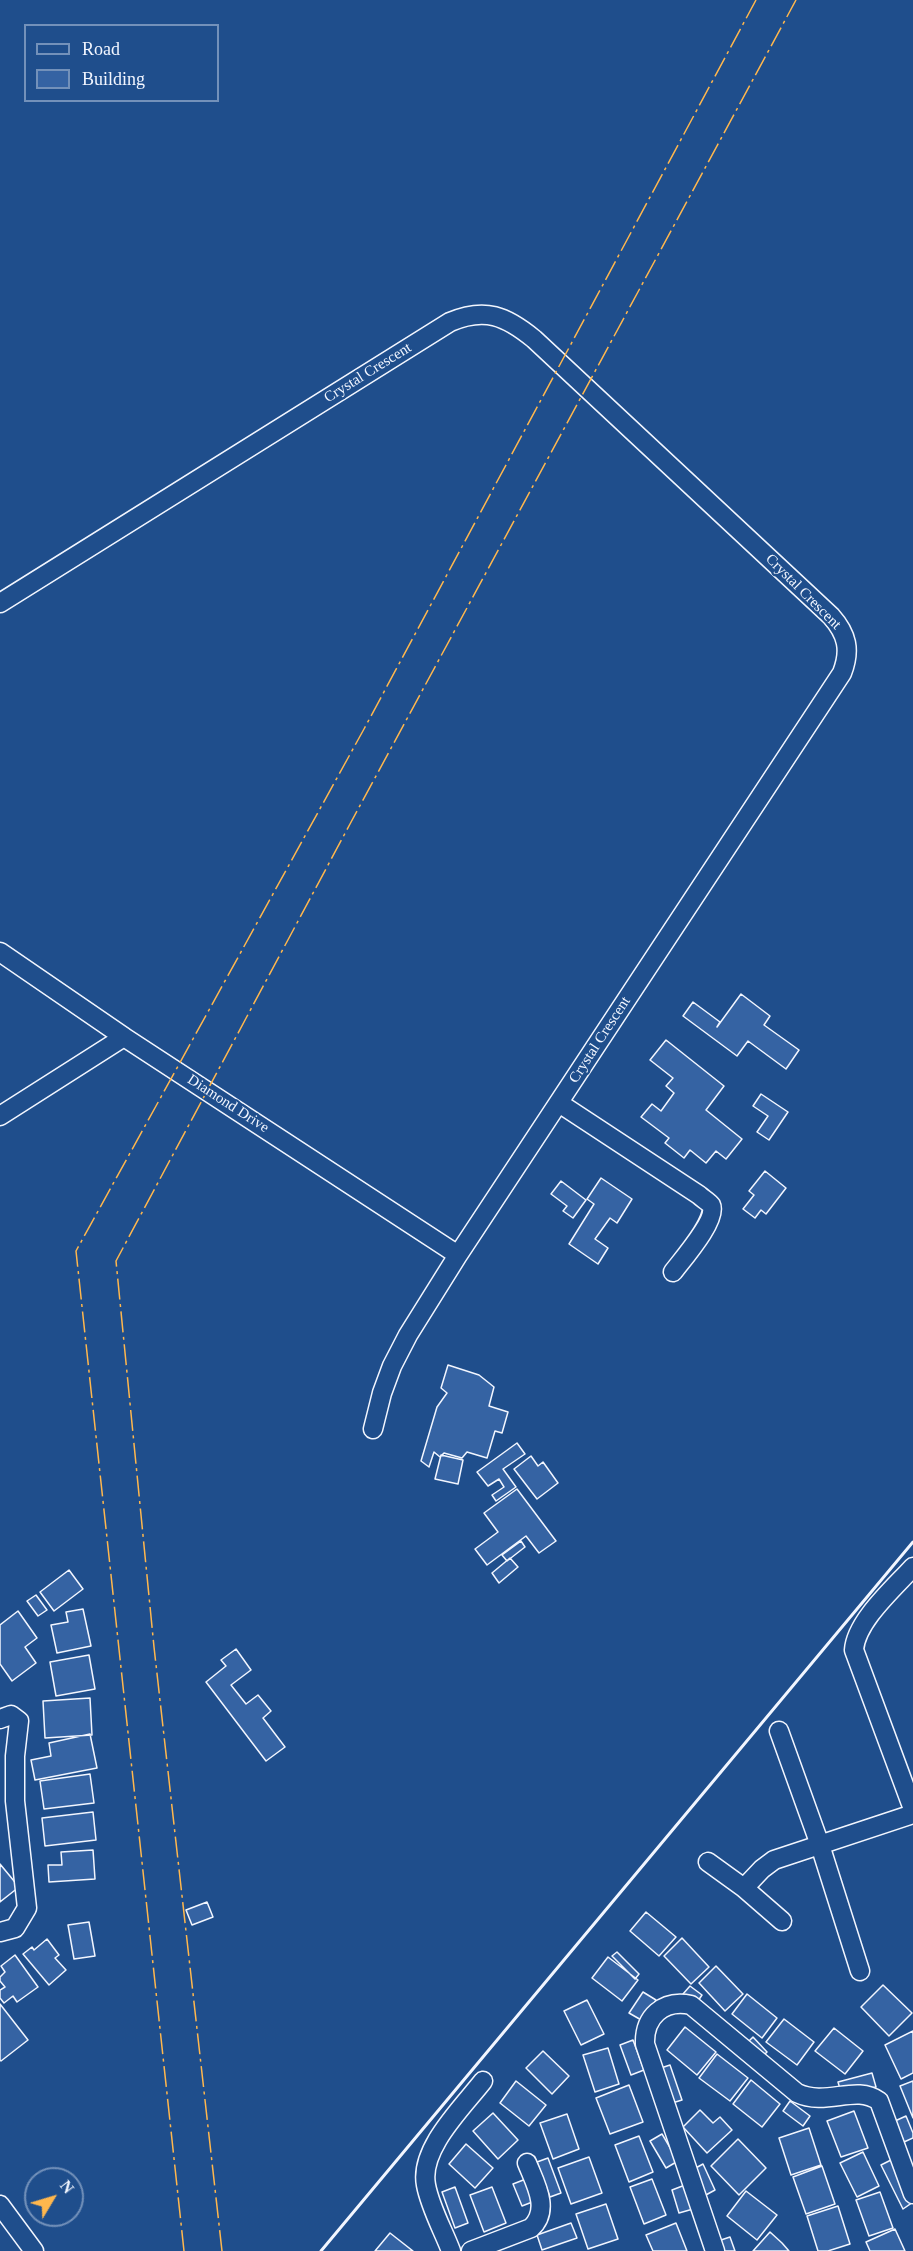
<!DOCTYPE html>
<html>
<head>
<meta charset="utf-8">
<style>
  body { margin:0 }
  #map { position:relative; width:913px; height:2251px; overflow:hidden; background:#1f4e8c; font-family:"Times New Roman",serif }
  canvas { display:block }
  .legend { position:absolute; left:24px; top:24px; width:195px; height:78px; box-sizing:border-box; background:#1f4e8c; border:2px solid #7391ba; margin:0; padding:8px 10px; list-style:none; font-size:18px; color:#f2f6ff }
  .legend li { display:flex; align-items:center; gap:12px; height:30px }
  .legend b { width:30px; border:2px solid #7391ba }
  .north { position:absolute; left:24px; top:2167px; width:60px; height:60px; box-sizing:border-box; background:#1f4e8c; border:2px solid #7391ba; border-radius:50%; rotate:52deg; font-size:16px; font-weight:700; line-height:24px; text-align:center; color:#f2f6ff }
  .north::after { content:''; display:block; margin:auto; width:21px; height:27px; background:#ffb74d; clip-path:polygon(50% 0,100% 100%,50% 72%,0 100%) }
</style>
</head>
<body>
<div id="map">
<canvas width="913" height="2251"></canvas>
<ul class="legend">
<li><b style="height:8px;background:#1f4e8c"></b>Road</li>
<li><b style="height:16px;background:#3563a3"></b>Building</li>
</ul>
<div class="north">N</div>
</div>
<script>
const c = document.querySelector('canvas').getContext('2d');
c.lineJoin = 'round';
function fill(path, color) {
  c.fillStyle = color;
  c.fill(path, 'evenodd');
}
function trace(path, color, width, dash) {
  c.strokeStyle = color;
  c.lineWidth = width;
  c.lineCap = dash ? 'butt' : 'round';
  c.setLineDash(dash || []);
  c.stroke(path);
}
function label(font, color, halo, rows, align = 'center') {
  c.font = font + ' "Times New Roman",serif';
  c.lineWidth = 4.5;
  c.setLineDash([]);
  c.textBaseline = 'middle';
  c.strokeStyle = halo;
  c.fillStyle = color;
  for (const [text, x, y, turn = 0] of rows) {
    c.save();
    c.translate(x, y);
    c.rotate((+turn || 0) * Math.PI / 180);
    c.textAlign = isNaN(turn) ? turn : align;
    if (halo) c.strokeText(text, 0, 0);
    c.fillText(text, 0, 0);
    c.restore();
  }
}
const building = new Path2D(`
  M 741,994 L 770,1016 L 764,1025 L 799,1050 L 786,1069 L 748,1041 L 737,1056 L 683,1016 L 693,1002 L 720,1022 L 717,1027 Z
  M 666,1040 L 724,1086 L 706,1110 L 742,1139 L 726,1159 L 716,1151 L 706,1163 L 690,1150 L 684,1158 L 665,1143 L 669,1138 L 641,1117 L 652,1104 L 661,1111 L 674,1093 L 666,1086 L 673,1078 L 650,1060 Z
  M 761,1094 L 788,1112 L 769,1140 L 757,1132 L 768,1116 L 753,1106 Z
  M 765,1171 L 786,1188 L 766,1214 L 761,1210 L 755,1218 L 743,1209 L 754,1195 L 749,1191 Z
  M 601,1178 L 632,1199 L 617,1223 L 610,1218 L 595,1239 L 608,1248 L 598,1264 L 569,1244 L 594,1204 L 587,1199 Z
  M 561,1181 L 586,1200 L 573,1218 L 563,1211 L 567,1206 L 551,1194 Z
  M 448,1365 L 479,1375 L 494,1387 L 489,1406 L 508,1412 L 502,1433 L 495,1431 L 487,1458 L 467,1452 L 462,1458 L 444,1453 L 440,1457 L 434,1452 L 429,1467 L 421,1461 L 437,1407 L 447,1393 L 441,1388 Z
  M 517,1443 L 525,1454 L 503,1469 L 516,1487 L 496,1501 L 492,1495 L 504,1487 L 499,1479 L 488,1486 L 477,1472 Z
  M 441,1455 L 463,1460 L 458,1484 L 435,1479 Z
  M 531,1456 L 538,1466 L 543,1462 L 558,1483 L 537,1499 L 514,1469 Z
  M 517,1489 L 556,1541 L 539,1553 L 526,1536 L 487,1565 L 475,1549 L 498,1532 L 484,1513 Z
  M 521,1541 L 525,1547 L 507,1561 L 502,1555 Z
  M 510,1558 L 518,1567 L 499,1583 L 492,1573 Z
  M 69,1570 L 83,1589 L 54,1611 L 40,1592 Z
  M 36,1595 L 47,1610 L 38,1616 L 27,1601 Z
  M 83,1609 L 91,1646 L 57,1653 L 51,1625 L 68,1622 L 66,1612 Z
  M 18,1611 L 37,1638 L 25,1647 L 36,1663 L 12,1681 L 0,1664 L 0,1625 Z
  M 236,1649 L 251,1670 L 231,1685 L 246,1704 L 258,1695 L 271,1711 L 263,1718 L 285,1747 L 266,1761 L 206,1682 L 226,1666 L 221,1660 Z
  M 89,1655 L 95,1689 L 56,1696 L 50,1662 Z
  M 90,1698 L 92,1735 L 45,1738 L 43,1701 Z
  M 90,1734 L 97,1768 L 35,1780 L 31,1760 L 51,1756 L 49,1743 Z
  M 90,1774 L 94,1803 L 44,1809 L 40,1781 Z
  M 93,1812 L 96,1840 L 45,1846 L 42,1818 Z
  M 93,1850 L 95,1879 L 49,1882 L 48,1865 L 62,1865 L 61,1852 Z
  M 0,1864 L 19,1887 L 0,1902 Z
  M 207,1902 L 213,1917 L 192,1925 L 186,1910 Z
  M 646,1912 L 676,1937 L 659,1956 L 630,1931 Z
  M 89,1922 L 95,1956 L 74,1959 L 68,1925 Z
  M 682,1938 L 709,1967 L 691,1984 L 664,1956 Z
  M 47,1939 L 59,1955 L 55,1958 L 66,1970 L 49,1985 L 23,1954 L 32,1947 L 34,1950 Z
  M 617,1952 L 639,1974 L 635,1979 L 612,1956 Z
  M 15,1955 L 38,1987 L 17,2002 L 13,1996 L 4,2003 L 0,1998 L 0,1990 L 5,1987 L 0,1981 L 0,1977 L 5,1972 L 1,1966 Z
  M 608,1957 L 638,1980 L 622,2001 L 592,1978 Z
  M 716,1966 L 743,1994 L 725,2011 L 699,1983 Z
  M 883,1985 L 912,2013 L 889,2036 L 861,2007 Z
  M 690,1986 L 702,1995 L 696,2004 L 683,1994 Z
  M 643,1992 L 656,2000 L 643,2021 L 629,2013 Z
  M 747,1994 L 777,2018 L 762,2038 L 732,2014 Z
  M 587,2000 L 604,2034 L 581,2045 L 564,2011 Z
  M 0,2004 L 28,2040 L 1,2061 L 0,2060 Z
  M 784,2019 L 814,2042 L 797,2065 L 766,2042 Z
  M 685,2027 L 716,2052 L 697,2075 L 667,2050 Z
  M 834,2028 L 863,2051 L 845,2074 L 815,2051 Z
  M 913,2031 L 913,2073 L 901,2079 L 885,2045 Z
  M 753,2037 L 767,2052 L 760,2059 L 746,2044 Z
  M 633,2040 L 644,2070 L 631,2075 L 620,2045 Z
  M 608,2048 L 619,2084 L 595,2092 L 583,2055 Z
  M 543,2051 L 569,2076 L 552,2094 L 526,2068 Z
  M 717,2054 L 748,2078 L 730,2101 L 699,2078 Z
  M 670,2065 L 682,2100 L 669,2104 L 658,2069 Z
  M 872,2073 L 876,2087 L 842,2096 L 838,2082 Z
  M 751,2080 L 780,2104 L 762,2127 L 733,2104 Z
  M 516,2081 L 546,2105 L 529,2126 L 500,2103 Z
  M 913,2081 L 913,2118 L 900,2086 Z
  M 629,2085 L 643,2122 L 610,2134 L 596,2098 Z
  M 790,2101 L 810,2116 L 803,2126 L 783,2111 Z
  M 700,2110 L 713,2123 L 720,2117 L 732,2130 L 707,2153 L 683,2127 Z
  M 854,2111 L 868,2148 L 841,2157 L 827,2121 Z
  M 493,2113 L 518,2140 L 498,2159 L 473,2131 Z
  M 567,2114 L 579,2149 L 553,2159 L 540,2123 Z
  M 906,2116 L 913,2133 L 913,2138 L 904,2142 L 895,2121 Z
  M 809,2128 L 821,2165 L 791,2175 L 779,2138 Z
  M 662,2134 L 678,2161 L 666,2168 L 650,2141 Z
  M 639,2136 L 653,2172 L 629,2182 L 615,2145 Z
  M 738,2139 L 766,2168 L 739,2195 L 711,2166 Z
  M 466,2144 L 493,2168 L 475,2188 L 449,2164 Z
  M 863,2152 L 879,2186 L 857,2197 L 840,2163 Z
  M 589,2157 L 602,2193 L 571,2204 L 558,2168 Z
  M 548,2158 L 561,2193 L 550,2197 L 537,2162 Z
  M 891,2160 L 913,2202 L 903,2209 L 881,2165 Z
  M 703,2164 L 715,2190 L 704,2196 L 692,2170 Z
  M 822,2166 L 835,2204 L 806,2214 L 793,2177 Z
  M 531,2177 L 540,2199 L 522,2206 L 513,2184 Z
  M 652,2179 L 666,2215 L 644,2224 L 630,2187 Z
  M 685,2185 L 693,2209 L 679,2213 L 672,2190 Z
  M 455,2187 L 468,2223 L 455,2228 L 442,2192 Z
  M 492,2187 L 506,2223 L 484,2232 L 470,2195 Z
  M 746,2191 L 777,2215 L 757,2240 L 727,2216 Z
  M 880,2192 L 893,2228 L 869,2236 L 856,2200 Z
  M 606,2204 L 618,2239 L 588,2249 L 576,2214 Z
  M 838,2206 L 850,2244 L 828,2251 L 818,2251 L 807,2216 Z
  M 571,2223 L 577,2238 L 542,2250 L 537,2235 Z
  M 676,2223 L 687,2251 L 653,2251 L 646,2235 Z
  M 895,2229 L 905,2251 L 870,2251 L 866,2242 Z
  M 770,2232 L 782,2243 L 789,2251 L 753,2251 Z
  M 390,2233 L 413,2251 L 375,2251 Z
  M 730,2237 L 735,2251 L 722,2251 L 718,2241 Z`);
const minor = new Path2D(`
  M 0,603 L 450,322 C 485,307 506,316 534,339 L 831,616 C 847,634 851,650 842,673 L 458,1255 L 408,1335 L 392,1366 L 382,1393 L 373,1429
  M 0,952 L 124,1037 L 458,1255
  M 559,1103 L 699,1195 C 702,1198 709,1202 711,1205 C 718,1219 682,1260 673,1272
  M 0,1116 L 124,1037
  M 913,1567 C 894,1588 856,1621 854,1650 L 913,1809
  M 0,1719 L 11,1715 L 19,1721 L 15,1756 L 15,1801 L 27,1908 L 15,1928 L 0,1932
  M 779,1731 L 820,1845 L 860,1971
  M 708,1862 L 744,1888
  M 782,1921 L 744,1888 L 762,1869 L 774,1860 L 913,1814
  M 0,2205 L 34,2251
  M 451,2251 C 443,2230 430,2207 426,2185 C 419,2149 462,2108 483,2081
  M 471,2251 L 531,2228 C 551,2210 535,2183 527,2163
  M 715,2251 L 645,2044 C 644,2017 663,1999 691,2005 L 797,2093 C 827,2107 855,2084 879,2101 L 913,2194`);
const wall = new Path2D(`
  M 321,2251 L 913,1542`);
const power = new Path2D(`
  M 184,2251 L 76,1251 L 364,729 L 756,0
  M 222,2251 L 154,1647 L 116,1261 L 350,824 L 796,0`);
const streetNames = [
  ["Crystal Crescent",368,373,-32],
  ["Crystal Crescent",803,592,45],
  ["Crystal Crescent",600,1040,-57],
  ["Diamond Drive",228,1104,33]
];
fill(building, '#3563a3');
trace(building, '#f2f6ff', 1.5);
trace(minor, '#f2f6ff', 21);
trace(minor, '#1f4e8c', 18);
trace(wall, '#f2f6ff', 3);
trace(power, '#ffb74d', 1.5, [21, 4.5, 3, 4.5]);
label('15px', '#f2f6ff', '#1f4e8c', streetNames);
</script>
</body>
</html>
